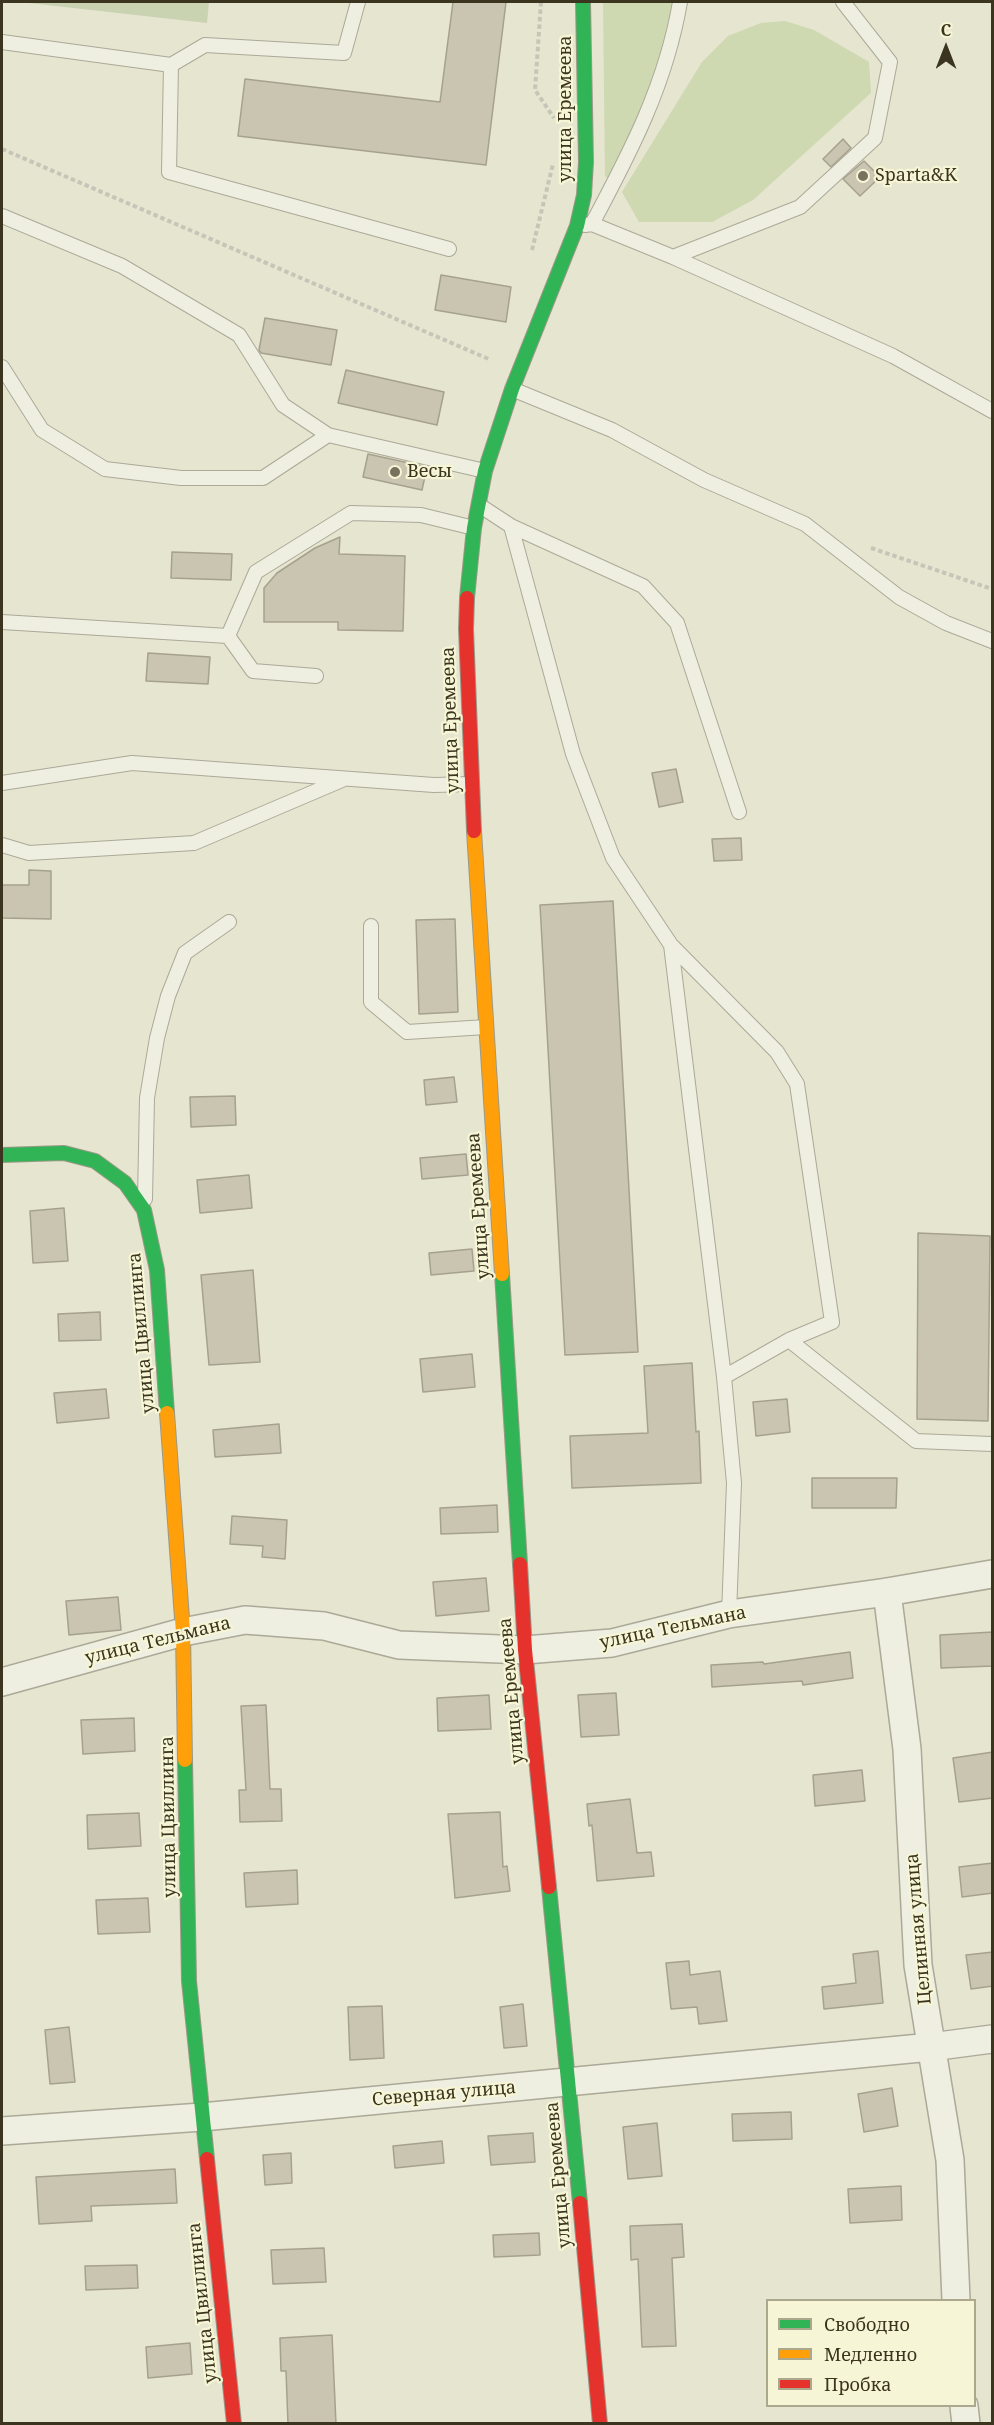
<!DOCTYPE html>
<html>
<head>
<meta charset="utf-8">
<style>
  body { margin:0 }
  #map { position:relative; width:994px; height:2425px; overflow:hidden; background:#e6e5cf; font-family:"Noto Serif",serif }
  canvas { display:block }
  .frame { position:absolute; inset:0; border:3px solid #3b341f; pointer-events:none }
  .legend { position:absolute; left:766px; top:2299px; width:210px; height:108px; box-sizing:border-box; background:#f6f6d6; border:2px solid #aba88d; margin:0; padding:8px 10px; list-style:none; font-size:18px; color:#3b341f }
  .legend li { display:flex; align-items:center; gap:12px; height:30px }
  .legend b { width:30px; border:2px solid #aba88d }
  .north { position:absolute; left:916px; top:18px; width:60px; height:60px; -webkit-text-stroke:4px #f6f6d6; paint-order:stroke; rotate:0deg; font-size:16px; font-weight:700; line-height:24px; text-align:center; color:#3b341f }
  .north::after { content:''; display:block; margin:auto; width:21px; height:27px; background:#3b341f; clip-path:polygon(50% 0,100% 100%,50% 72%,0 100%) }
</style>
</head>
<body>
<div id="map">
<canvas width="994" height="2425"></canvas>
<div class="frame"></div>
<ul class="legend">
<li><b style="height:8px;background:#30b455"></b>Свободно</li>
<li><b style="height:8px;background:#ff9f0a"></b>Медленно</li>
<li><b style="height:8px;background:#e5322d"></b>Пробка</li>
</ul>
<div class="north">С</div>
</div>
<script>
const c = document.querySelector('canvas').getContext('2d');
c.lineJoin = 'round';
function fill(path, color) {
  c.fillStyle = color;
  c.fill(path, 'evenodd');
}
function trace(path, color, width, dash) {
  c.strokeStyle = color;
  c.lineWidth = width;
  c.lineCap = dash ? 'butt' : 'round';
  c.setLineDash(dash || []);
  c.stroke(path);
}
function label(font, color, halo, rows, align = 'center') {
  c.font = font + ' "Noto Serif",serif';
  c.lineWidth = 4.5;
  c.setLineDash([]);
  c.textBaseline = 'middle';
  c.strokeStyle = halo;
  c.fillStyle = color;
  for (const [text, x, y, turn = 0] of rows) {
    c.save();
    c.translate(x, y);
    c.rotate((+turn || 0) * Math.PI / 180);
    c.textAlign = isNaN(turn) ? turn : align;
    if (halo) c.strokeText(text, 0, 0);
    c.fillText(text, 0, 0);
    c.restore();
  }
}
const green = new Path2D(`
  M 603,2 L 673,2 L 658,70 L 635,129 L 609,179 L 605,176 Z
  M 785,21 L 814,30 L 869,62 L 871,93 L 753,200 L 712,222 L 639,222 L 622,192 L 702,62 L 728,36 L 761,23 Z`);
const cemetery = new Path2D(`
  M 20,2 L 209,2 L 207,23 Z`);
const building = new Path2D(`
  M 453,2 L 506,2 L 486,165 L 238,136 L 245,79 L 440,102 Z
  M 843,139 L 851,148 L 831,167 L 823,159 Z
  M 864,161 L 880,177 L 860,196 L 843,179 Z
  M 441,275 L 511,287 L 506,322 L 435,310 Z
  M 265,318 L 337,330 L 331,365 L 261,353 L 259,350 Z
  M 346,370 L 444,392 L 437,425 L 338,403 Z
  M 368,454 L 427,467 L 422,490 L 363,477 Z
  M 340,537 L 339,554 L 405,556 L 403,631 L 338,630 L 338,622 L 264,622 L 264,588 L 277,573 L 315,548 Z
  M 172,552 L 232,554 L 231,580 L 171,578 Z
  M 148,653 L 210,657 L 208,684 L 146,681 Z
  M 676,769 L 683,802 L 659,807 L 652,773 Z
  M 741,838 L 742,860 L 714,861 L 712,839 Z
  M 29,870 L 51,871 L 51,919 L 2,918 L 2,885 L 29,885 Z
  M 613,901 L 638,1352 L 565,1355 L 540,905 Z
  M 455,919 L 458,1012 L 419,1014 L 416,920 Z
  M 454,1077 L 457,1102 L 426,1105 L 424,1080 Z
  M 235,1096 L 236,1125 L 191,1127 L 190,1097 Z
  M 466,1154 L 468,1175 L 422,1179 L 420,1158 Z
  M 249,1175 L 252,1208 L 200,1213 L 197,1180 Z
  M 64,1208 L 68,1261 L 33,1263 L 30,1211 Z
  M 918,1233 L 990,1236 L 988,1421 L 917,1419 Z
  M 472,1249 L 474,1271 L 431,1275 L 429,1253 Z
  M 253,1270 L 260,1362 L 209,1365 L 201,1275 Z
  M 100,1312 L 101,1340 L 59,1341 L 58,1314 Z
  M 472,1354 L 475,1387 L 423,1392 L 420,1359 Z
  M 692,1363 L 696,1432 L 699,1431 L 701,1483 L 572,1488 L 570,1436 L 648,1433 L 644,1366 Z
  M 106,1389 L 109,1418 L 57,1423 L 54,1393 Z
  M 787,1399 L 790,1432 L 756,1436 L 753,1402 Z
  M 279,1424 L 281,1453 L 215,1457 L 213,1430 Z
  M 812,1478 L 897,1478 L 896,1508 L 812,1508 Z
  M 497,1505 L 498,1532 L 441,1534 L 440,1508 Z
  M 232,1516 L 287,1520 L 285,1559 L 262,1557 L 263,1546 L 230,1544 Z
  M 486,1578 L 489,1611 L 436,1616 L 433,1582 Z
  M 118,1597 L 121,1630 L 69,1635 L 66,1601 Z
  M 993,1632 L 993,1666 L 941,1668 L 940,1635 Z
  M 850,1652 L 853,1678 L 803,1685 L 802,1681 L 712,1687 L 711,1665 L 763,1662 L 764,1664 Z
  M 616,1693 L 619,1735 L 581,1737 L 578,1695 Z
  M 489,1695 L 491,1729 L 438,1731 L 437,1698 Z
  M 266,1705 L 270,1789 L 281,1789 L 282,1821 L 240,1822 L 239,1790 L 246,1790 L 241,1706 Z
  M 134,1718 L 135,1751 L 83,1754 L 81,1720 Z
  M 993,1752 L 993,1798 L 959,1802 L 953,1758 Z
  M 862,1770 L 865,1801 L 815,1806 L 813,1775 Z
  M 630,1799 L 637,1853 L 651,1852 L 654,1876 L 597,1881 L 592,1825 L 589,1826 L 587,1804 Z
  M 500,1812 L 503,1867 L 507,1866 L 510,1891 L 455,1898 L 448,1814 Z
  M 139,1813 L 141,1846 L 88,1849 L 87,1815 Z
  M 993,1863 L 993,1893 L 962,1897 L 959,1867 Z
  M 297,1870 L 298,1904 L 246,1907 L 244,1873 Z
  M 148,1898 L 150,1932 L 98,1934 L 96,1900 Z
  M 878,1951 L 883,2003 L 824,2009 L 822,1987 L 856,1983 L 853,1954 Z
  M 993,1952 L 993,1986 L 971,1989 L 966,1955 Z
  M 689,1961 L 690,1975 L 720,1971 L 727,2021 L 699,2024 L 697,2007 L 671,2009 L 666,1963 Z
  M 523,2004 L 527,2046 L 504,2048 L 500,2007 Z
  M 382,2006 L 384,2058 L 350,2060 L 348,2007 Z
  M 69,2027 L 75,2082 L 50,2084 L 45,2030 Z
  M 892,2088 L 898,2126 L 864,2132 L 858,2094 Z
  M 791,2112 L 792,2139 L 733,2141 L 732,2114 Z
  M 657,2123 L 662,2176 L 628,2179 L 623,2127 Z
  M 533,2133 L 535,2162 L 491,2165 L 488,2136 Z
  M 442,2141 L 444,2163 L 395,2168 L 393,2146 Z
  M 291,2153 L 292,2183 L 265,2185 L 263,2155 Z
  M 175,2169 L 177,2203 L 91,2206 L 92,2221 L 39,2224 L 36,2177 Z
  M 901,2186 L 902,2220 L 850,2223 L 848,2189 Z
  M 682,2224 L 684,2257 L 672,2258 L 676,2346 L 642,2347 L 638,2259 L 631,2260 L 630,2226 Z
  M 539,2233 L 540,2255 L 494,2257 L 493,2235 Z
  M 324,2248 L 326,2282 L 273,2284 L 271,2250 Z
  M 137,2265 L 138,2288 L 86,2290 L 85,2266 Z
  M 332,2335 L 336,2424 L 288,2424 L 286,2371 L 281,2371 L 280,2338 Z
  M 190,2343 L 192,2374 L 148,2378 L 146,2347 Z`);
const path = new Path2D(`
  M 541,2 L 535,90 L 554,118
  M 2,149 L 491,360
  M 532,250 L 553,164
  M 871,548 L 992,589`);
const lane = new Path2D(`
  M 2,42 L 171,65 L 205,45 L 344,53 L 358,2
  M 171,65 L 169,172 L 449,249
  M 2,216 L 122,266 L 239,335 L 283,405 L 328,435 L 485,471
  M 592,224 L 673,257 L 800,207 L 875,138 L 890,62 L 843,2
  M 585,225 L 592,224 C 631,151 666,84 680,2
  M 673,257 L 893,356 L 992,411
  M 2,367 L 42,430 L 105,469 L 181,478 L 263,478 L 328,435
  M 512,389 L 612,430 L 704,480 L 805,524 L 899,597 L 946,623 L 992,641
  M 479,505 L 511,526 L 643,586 L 677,623 L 739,812
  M 511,526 L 573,754 L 613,858 L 671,945 L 724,1377 L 734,1483 L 729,1614
  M 2,622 L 228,636 L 256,572 L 351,513 L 421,515 L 474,528
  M 228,636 L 253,671 L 316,676
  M 2,783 L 132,763 L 434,785 L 471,784
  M 2,845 L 29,853 L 194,843 L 342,780
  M 371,926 L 371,1002 L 407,1032 L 486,1027
  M 671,945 L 777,1052 L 797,1084 L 832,1322 L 789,1340 L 724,1377
  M 145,1199 L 147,1098 L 157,1038 L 168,996 L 185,953 L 229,922
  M 789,1340 L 916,1441 L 992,1444`);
const street = new Path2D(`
  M 887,1592 L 907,1749 L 918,1965 L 950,2160 L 956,2300
  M 2,1682 L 183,1632 L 245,1620 L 324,1626 L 399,1645 L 525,1650 L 612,1643 L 729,1614 L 887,1592 L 992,1574
  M 2,2131 L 202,2117 L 931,2047 L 992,2039
  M 964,2406 L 966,2424`);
const fast = new Path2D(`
  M 467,598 L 474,528 L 485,471 L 512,389 L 577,226 L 584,195 L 586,162 L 583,2
  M 2,1155 L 64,1153 L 95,1161 L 125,1183 L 144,1210 L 157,1270 L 167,1413
  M 502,1274 L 520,1564
  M 185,1760 L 189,1981 L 207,2159
  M 549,1887 L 580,2203`);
const slow = new Path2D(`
  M 474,831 L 502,1274
  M 167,1413 L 183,1632 L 185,1760`);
const jam = new Path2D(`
  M 467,598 L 466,629 L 474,831
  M 520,1564 L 525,1650 L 549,1887
  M 207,2159 L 234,2424
  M 580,2203 L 600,2424`);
const markers = [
  [863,176,6,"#77725d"],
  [395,472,6,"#77725d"]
];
const streetNames = [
  ["улица Еремеева",566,109,-90],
  ["улица Еремеева",451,720,-92],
  ["улица Еремеева",479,1206,-94],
  ["улица Цвиллинга",142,1333,-95],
  ["улица Тельмана",673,1628,-12],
  ["улица Тельмана",158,1641,-14],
  ["улица Еремеева",512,1691,-95],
  ["улица Цвиллинга",169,1817,-91],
  ["Целинная улица",919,1929,-95],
  ["Северная улица",444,2094,-5],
  ["улица Еремеева",559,2175,-95],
  ["улица Цвиллинга",203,2303,-96]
];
const poiNames = [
  ["Sparta&K",875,176],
  ["Весы",407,472]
];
fill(green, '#ced8b1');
fill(cemetery, '#c9d2b1');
fill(building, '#cac5b0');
trace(building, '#a6a18e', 1.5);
trace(lane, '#aba998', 16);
trace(street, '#aba998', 30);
trace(fast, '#9b9988', 16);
trace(slow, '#9b9988', 16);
trace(jam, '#9b9988', 16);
trace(path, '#c7c5b7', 4, [4.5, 3]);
trace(lane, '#eeeee1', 14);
trace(street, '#eeeee1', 27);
trace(fast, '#30b455', 14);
trace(slow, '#ff9f0a', 14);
trace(jam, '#e5322d', 14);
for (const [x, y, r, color] of markers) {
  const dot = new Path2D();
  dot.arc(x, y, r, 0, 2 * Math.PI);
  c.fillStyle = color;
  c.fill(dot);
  trace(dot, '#f6f6d6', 2);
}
label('18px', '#3b341f', '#f6f6d6', streetNames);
label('18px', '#3b341f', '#f6f6d6', poiNames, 'left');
</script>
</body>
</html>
